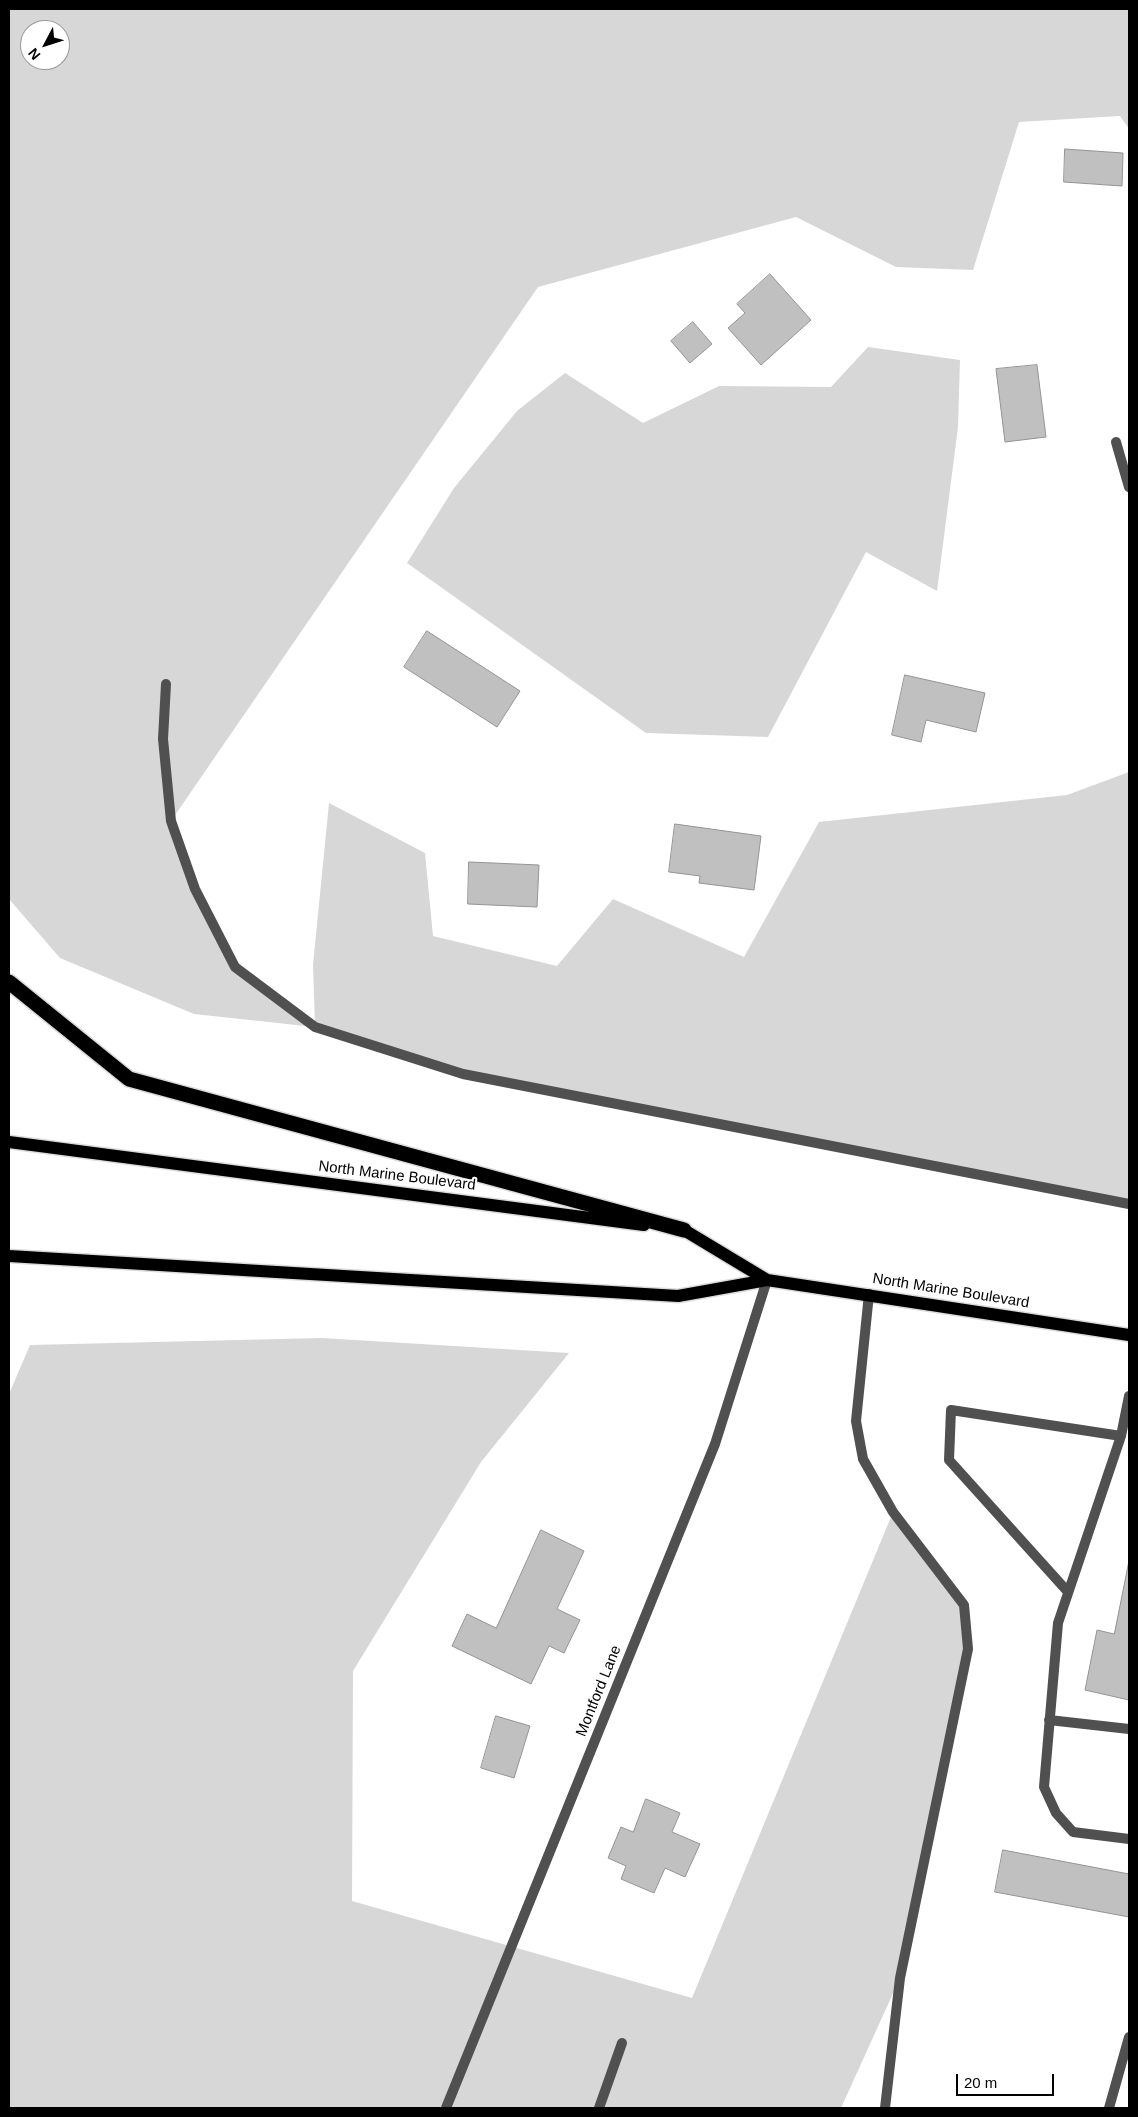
<!DOCTYPE html>
<html>
<head>
<meta charset="utf-8">
<style>
  body { margin:0 }
  #map { position:relative; width:1138px; height:2117px; overflow:hidden; background:#fff; font-family:Helvetica,sans-serif }
  canvas { display:block }
  .frame { position:absolute; inset:0; border:10px solid #000; pointer-events:none }
  .north { position:absolute; left:20px; top:20px; width:50px; height:50px; box-sizing:border-box; background:#fff; border:1px solid #999; border-radius:50%; rotate:230deg; font-size:14px; font-weight:700; line-height:20px; text-align:center; color:#000 }
  .north::after { content:''; display:block; margin:auto; width:18px; height:22px; background:#000; clip-path:polygon(50% 0,100% 100%,50% 72%,0 100%) }
  .scale { position:absolute; left:956px; top:2074px; width:98px; height:22px; box-sizing:border-box; border:2px solid #000; border-top:0; padding-left:6px; font-size:15px; line-height:18px; white-space:nowrap; color:#000; -webkit-text-stroke:4px #fff; paint-order:stroke }
</style>
</head>
<body>
<div id="map">
<canvas width="1138" height="2117"></canvas>
<div class="frame"></div>
<div class="north">N</div>
<div class="scale">20 m</div>
</div>
<script>
const c = document.querySelector('canvas').getContext('2d');
c.lineJoin = 'round';
function fill(path, color) {
  c.fillStyle = color;
  c.fill(path, 'evenodd');
}
function trace(path, color, width, dash) {
  c.strokeStyle = color;
  c.lineWidth = width;
  c.lineCap = dash ? 'butt' : 'round';
  c.setLineDash(dash || []);
  c.stroke(path);
}
function label(font, color, halo, rows, align = 'center') {
  c.font = font + ' Helvetica,sans-serif';
  c.lineWidth = 4;
  c.setLineDash([]);
  c.textBaseline = 'middle';
  c.strokeStyle = halo;
  c.fillStyle = color;
  for (const [text, x, y, turn = 0] of rows) {
    c.save();
    c.translate(x, y);
    c.rotate((+turn || 0) * Math.PI / 180);
    c.textAlign = isNaN(turn) ? turn : align;
    if (halo) c.strokeText(text, 0, 0);
    c.fillText(text, 0, 0);
    c.restore();
  }
}
const green = new Path2D(`
  M 9,9 L 1129,9 L 1129,129 L 1120,116 L 1019,122 L 973,270 L 896,267 L 796,217 L 538,287 L 171,821 L 195,889 L 235,967 L 315,1026 L 313,965 L 329,803 L 425,853 L 433,936 L 557,966 L 613,899 L 744,957 L 819,822 L 1067,795 L 1129,772 L 1129,1204 L 463,1074 L 315,1027 L 194,1014 L 60,958 L 9,899 ZM 30,30 L 60,30 L 60,60 L 30,60 Z
  M 868,347 L 960,360 L 958,427 L 937,591 L 866,552 L 768,737 L 646,733 L 407,563 L 454,488 L 517,411 L 565,373 L 643,423 L 719,386 L 831,387 Z
  M 322,1338 L 569,1353 L 481,1462 L 353,1671 L 352,1901 L 692,1998 L 893,1512 L 964,1605 L 968,1649 L 900,1978 L 841,2108 L 9,2108 L 9,1394 L 30,1345 Z`);
const building = new Path2D(`
  M 1065,149 L 1123,153 L 1122,186 L 1064,182 Z
  M 770,274 L 811,320 L 761,365 L 728,328 L 745,313 L 737,304 Z
  M 693,322 L 712,344 L 690,363 L 671,341 Z
  M 1037,365 L 1046,437 L 1005,442 L 996,369 Z
  M 427,631 L 520,691 L 497,727 L 404,667 Z
  M 905,675 L 985,693 L 976,732 L 926,720 L 921,742 L 892,735 Z
  M 675,824 L 761,836 L 754,890 L 699,883 L 700,876 L 669,872 Z
  M 469,862 L 539,865 L 537,907 L 468,904 Z
  M 541,1530 L 584,1551 L 557,1609 L 580,1620 L 564,1653 L 549,1646 L 531,1684 L 452,1646 L 467,1614 L 496,1628 Z
  M 1129,1561 L 1129,1700 L 1085,1690 L 1097,1630 L 1114,1634 Z
  M 496,1716 L 530,1726 L 514,1778 L 481,1768 Z
  M 646,1799 L 680,1813 L 672,1832 L 700,1844 L 685,1877 L 665,1868 L 654,1893 L 621,1879 L 626,1866 L 608,1858 L 621,1827 L 633,1832 Z
  M 1003,1850 L 1129,1874 L 1129,1917 L 995,1892 Z`);
const lane = new Path2D(`
  M 1129,1396 L 1121,1436 L 1058,1623 L 1044,1787 L 1056,1813 L 1073,1832 L 1129,1839
  M 1068,1592 L 949,1460 L 951,1410 L 1121,1436
  M 1049,1720 L 1129,1729`);
const street = new Path2D(`
  M 1116,442 L 1129,487
  M 166,684 L 163,739 L 171,821 L 195,889 L 235,967 L 315,1027 L 463,1074 L 1129,1204
  M 869,1294 L 856,1421 L 863,1459 L 893,1512 L 964,1605 L 968,1649 L 900,1978 L 885,2108
  M 446,2108 L 715,1444 L 767,1280
  M 599,2108 L 622,2043
  M 1109,2108 L 1129,2037`);
const primary = new Path2D(`
  M 9,1142 L 644,1225
  M 676,1229 L 684,1230 L 767,1280
  M 9,1256 L 678,1296 L 767,1280 L 1129,1335`);
const highway = new Path2D(`
  M 9,982 L 129,1079 L 684,1230`);
const streetNames = [
  ["North Marine Boulevard",397,1176,7],
  ["North Marine Boulevard",951,1291,9],
  ["Montford Lane",599,1691,-68]
];
fill(green, '#d7d7d7');
fill(building, '#c0c0c0');
trace(building, '#949494', 1);
trace(primary, '#dbdbdb', 15);
trace(highway, '#dbdbdb', 18);
trace(lane, '#505050', 10);
trace(street, '#505050', 10);
trace(primary, '#000', 12);
trace(highway, '#000', 15);
label('15px', '#000', '#fff', streetNames);
</script>
</body>
</html>
